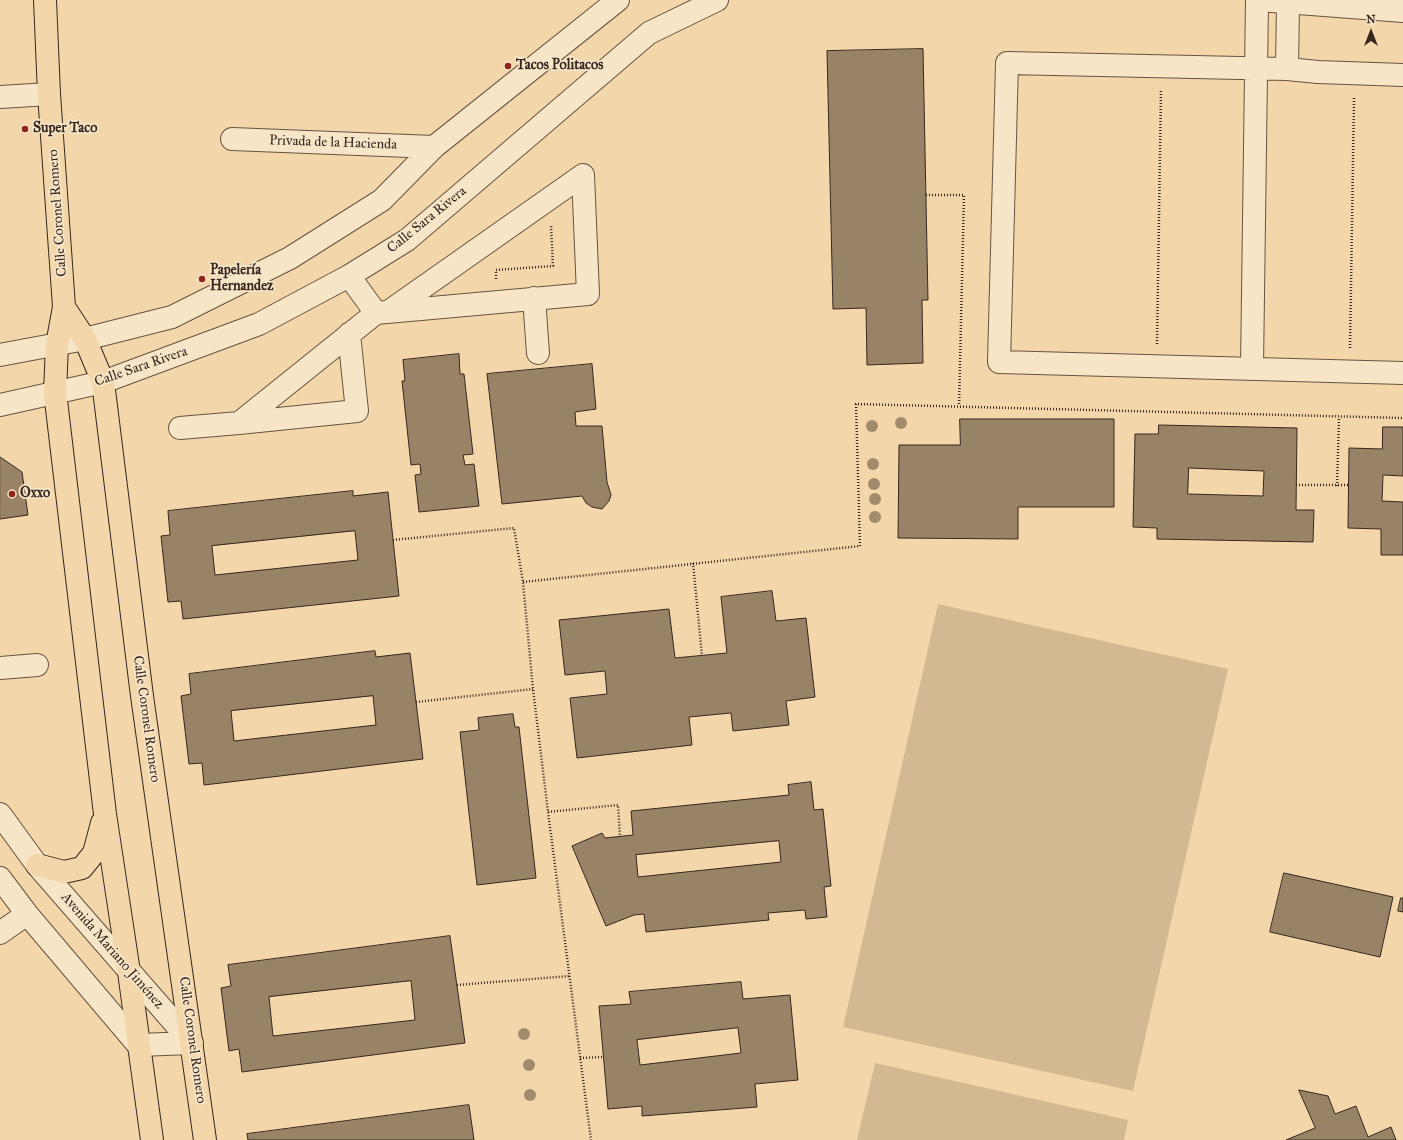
<!DOCTYPE html>
<html>
<head>
<meta charset="utf-8">
<style>
  body { margin:0 }
  #map { position:relative; width:1403px; height:1140px; overflow:hidden; background:#f3d7aa; font-family:"IM FELL Great Primer",serif }
  canvas { display:block }
  .north { position:absolute; left:1351px; top:12px; width:40px; height:40px; -webkit-text-stroke:3px #f7e5c8; paint-order:stroke; rotate:0deg; font-size:11px; font-weight:700; line-height:16px; text-align:center; color:#37271e }
  .north::after { content:''; display:block; margin:auto; width:14px; height:18px; background:#37271e; clip-path:polygon(50% 0,100% 100%,50% 72%,0 100%) }
</style>
</head>
<body>
<div id="map">
<canvas width="1403" height="1140"></canvas>
<div class="north">N</div>
</div>
<script>
const c = document.querySelector('canvas').getContext('2d');
c.lineJoin = 'round';
function fill(path, color) {
  c.fillStyle = color;
  c.fill(path, 'evenodd');
}
function trace(path, color, width, dash) {
  c.strokeStyle = color;
  c.lineWidth = width;
  c.lineCap = dash ? 'butt' : 'round';
  c.setLineDash(dash || []);
  c.stroke(path);
}
function label(font, color, halo, rows, align = 'center') {
  c.font = font + ' "IM FELL Great Primer",serif';
  c.lineWidth = 3.5;
  c.setLineDash([]);
  c.textBaseline = 'middle';
  c.strokeStyle = halo;
  c.fillStyle = color;
  for (const [text, x, y, turn = 0] of rows) {
    c.save();
    c.translate(x, y);
    c.rotate((+turn || 0) * Math.PI / 180);
    c.textAlign = isNaN(turn) ? turn : align;
    if (halo) c.strokeText(text, 0, 0);
    c.fillText(text, 0, 0);
    c.restore();
  }
}
const green = new Path2D(`
  M 938,604 L 1228,669 L 1133,1091 L 843,1027 Z
  M 875,1063 L 1128,1120 L 1124,1140 L 857,1140 Z`);
const building = new Path2D(`
  M 923,49 L 928,300 L 922,300 L 923,363 L 867,365 L 866,308 L 833,309 L 827,51 Z
  M 459,354 L 460,374 L 464,374 L 473,454 L 463,455 L 465,465 L 474,464 L 479,506 L 419,512 L 415,475 L 421,474 L 420,464 L 411,465 L 402,381 L 405,381 L 403,360 Z
  M 592,364 L 596,409 L 575,412 L 576,426 L 602,426 L 607,482 L 611,495 L 609,501 L 602,509 L 592,507 L 586,503 L 582,496 L 502,504 L 487,374 Z
  M 960,419 L 1114,419 L 1114,507 L 1018,507 L 1018,539 L 898,538 L 899,445 L 960,445 Z
  M 1159,425 L 1297,428 L 1296,510 L 1314,510 L 1313,542 L 1157,539 L 1157,528 L 1133,527 L 1135,434 L 1158,434 ZM 1189,468 L 1264,471 L 1263,496 L 1188,494 Z
  M 1383,427 L 1403,427 L 1403,476 L 1383,475 L 1382,501 L 1403,502 L 1403,555 L 1381,555 L 1381,529 L 1348,528 L 1349,448 L 1382,449 Z
  M 0,457 L 22,472 L 28,515 L 0,519 Z
  M 353,491 L 353,496 L 388,492 L 399,596 L 183,619 L 181,601 L 168,602 L 161,536 L 170,535 L 168,511 ZM 355,531 L 358,560 L 215,575 L 212,546 Z
  M 772,591 L 776,621 L 806,618 L 815,697 L 786,701 L 789,725 L 733,731 L 731,713 L 689,717 L 692,745 L 577,758 L 570,698 L 607,694 L 605,671 L 565,675 L 559,620 L 669,609 L 675,658 L 727,653 L 721,597 Z
  M 375,651 L 376,657 L 410,653 L 423,759 L 204,785 L 202,763 L 189,764 L 181,696 L 191,694 L 189,674 ZM 373,696 L 376,725 L 234,741 L 231,711 Z
  M 513,714 L 515,727 L 519,727 L 536,878 L 477,885 L 460,732 L 479,730 L 478,718 Z
  M 811,782 L 814,810 L 823,809 L 831,886 L 824,887 L 827,917 L 806,919 L 805,910 L 768,913 L 769,920 L 646,932 L 644,914 L 634,915 L 606,926 L 572,846 L 602,833 L 605,838 L 633,835 L 631,811 L 789,795 L 788,785 ZM 779,841 L 781,862 L 638,877 L 636,855 Z
  M 1284,873 L 1393,897 L 1380,957 L 1270,932 Z
  M 1401,898 L 1403,898 L 1403,912 L 1398,911 Z
  M 450,936 L 465,1043 L 242,1072 L 239,1049 L 229,1051 L 221,988 L 231,986 L 228,965 ZM 411,981 L 415,1020 L 273,1036 L 269,997 Z
  M 741,982 L 743,999 L 790,995 L 798,1080 L 755,1084 L 757,1107 L 642,1116 L 642,1106 L 608,1109 L 599,1006 L 631,1004 L 629,992 ZM 738,1028 L 741,1053 L 640,1065 L 637,1040 Z
  M 1299,1090 L 1328,1096 L 1335,1114 L 1356,1106 L 1368,1137 L 1391,1127 L 1396,1140 L 1286,1140 L 1315,1128 Z
  M 469,1105 L 474,1140 L 248,1140 L 247,1134 Z`);
const path = new Path2D(`
  M 926,195 L 964,195 L 959,406
  M 496,279 L 496,270 L 553,266 L 551,226
  M 1157,344 L 1161,89
  M 1350,348 L 1354,98
  M 1296,485 L 1349,485
  M 1337,486 L 1339,417
  M 393,540 L 514,528 L 523,582 L 533,689 L 548,812 L 591,1140
  M 693,563 L 702,656
  M 523,582 L 860,546 L 856,404 L 1403,418
  M 416,702 L 533,689
  M 548,812 L 618,805 L 620,837
  M 457,985 L 570,976
  M 580,1058 L 604,1057`);
const minor = new Path2D(`
  M 1259,0 L 1403,11
  M 1287,69 L 1288,3
  M 1403,75 L 1318,72 L 1287,69 L 1007,63 L 999,362 L 1403,373
  M 0,97 L 49,94
  M 232,139 L 434,147
  M 349,276 L 376,313
  M 534,298 L 538,353
  M 349,334 L 357,411 L 239,423 L 376,313 L 588,294 L 583,175 L 388,312
  M 0,355 L 85,339 L 172,317 L 290,258 L 382,200 L 434,147 L 618,0
  M 1252,368 L 1257,0
  M 0,405 L 103,382 L 259,324 L 349,276 L 407,240 L 649,33 L 717,0
  M 180,428 L 239,423
  M 0,668 L 37,665
  M 0,814 L 37,865 L 192,1043 L 138,1045 L 27,914 L 0,878
  M 0,933 L 27,914`);
const major = new Path2D(`
  M 45,0 L 49,94 L 64,307 L 57,345 L 55,392 L 105,814 L 129,972 L 152,1140
  M 64,307 L 85,339 L 103,382 L 142,696 L 205,1140
  M 37,865 L 64,872 L 82,868 L 94,853 L 102,823`);
const trees = [
  [901,423],
  [872,426],
  [873,464],
  [874,484],
  [875,499],
  [875,517],
  [524,1034],
  [529,1065],
  [530,1095]
];
const markers = [
  [508,66,4,"#8f2418"],
  [25,129,4,"#8f2418"],
  [202,279,4,"#8f2418"],
  [12,494,4,"#8f2418"]
];
const poiNames = [
  ["Tacos Politacos",516,66],
  ["Super Taco",33,129],
  ["Papelería",210,271],
  ["Hernandez",210,287],
  ["Oxxo",20,494]
];
const streetNames = [
  ["Privada de la Hacienda",333,143,2],
  ["Calle Coronel Romero",58,213,-94],
  ["Calle Sara Rivera",427,220,-39],
  ["Calle Sara Rivera",141,367,-19],
  ["Calle Coronel Romero",146,719,82],
  ["Avenida Mariano Jiménez",112,951,49],
  ["Calle Coronel Romero",192,1040,82]
];
fill(green, '#d3b992');
fill(building, '#998367');
trace(building, '#37271e', 1);
trace(minor, '#665341', 24);
trace(major, '#37271e', 24);
trace(path, '#37271e', 2.5, [1, 2]);
trace(minor, '#f7e5c8', 22);
trace(major, '#f3d7aa', 22);
c.fillStyle = '#a18b6d';
for (const [x, y] of trees) {
  c.beginPath();
  c.arc(x, y, 6, 0, 2 * Math.PI);
  c.fill();
}
for (const [x, y, r, color] of markers) {
  const dot = new Path2D();
  dot.arc(x, y, r, 0, 2 * Math.PI);
  c.fillStyle = color;
  c.fill(dot);
  trace(dot, '#f7e5c8', 1.5);
}
label('bold 14px', '#37271e', '#f7e5c8', poiNames, 'left');
label('14px', '#37271e', '#f7e5c8', streetNames);
</script>
</body>
</html>
